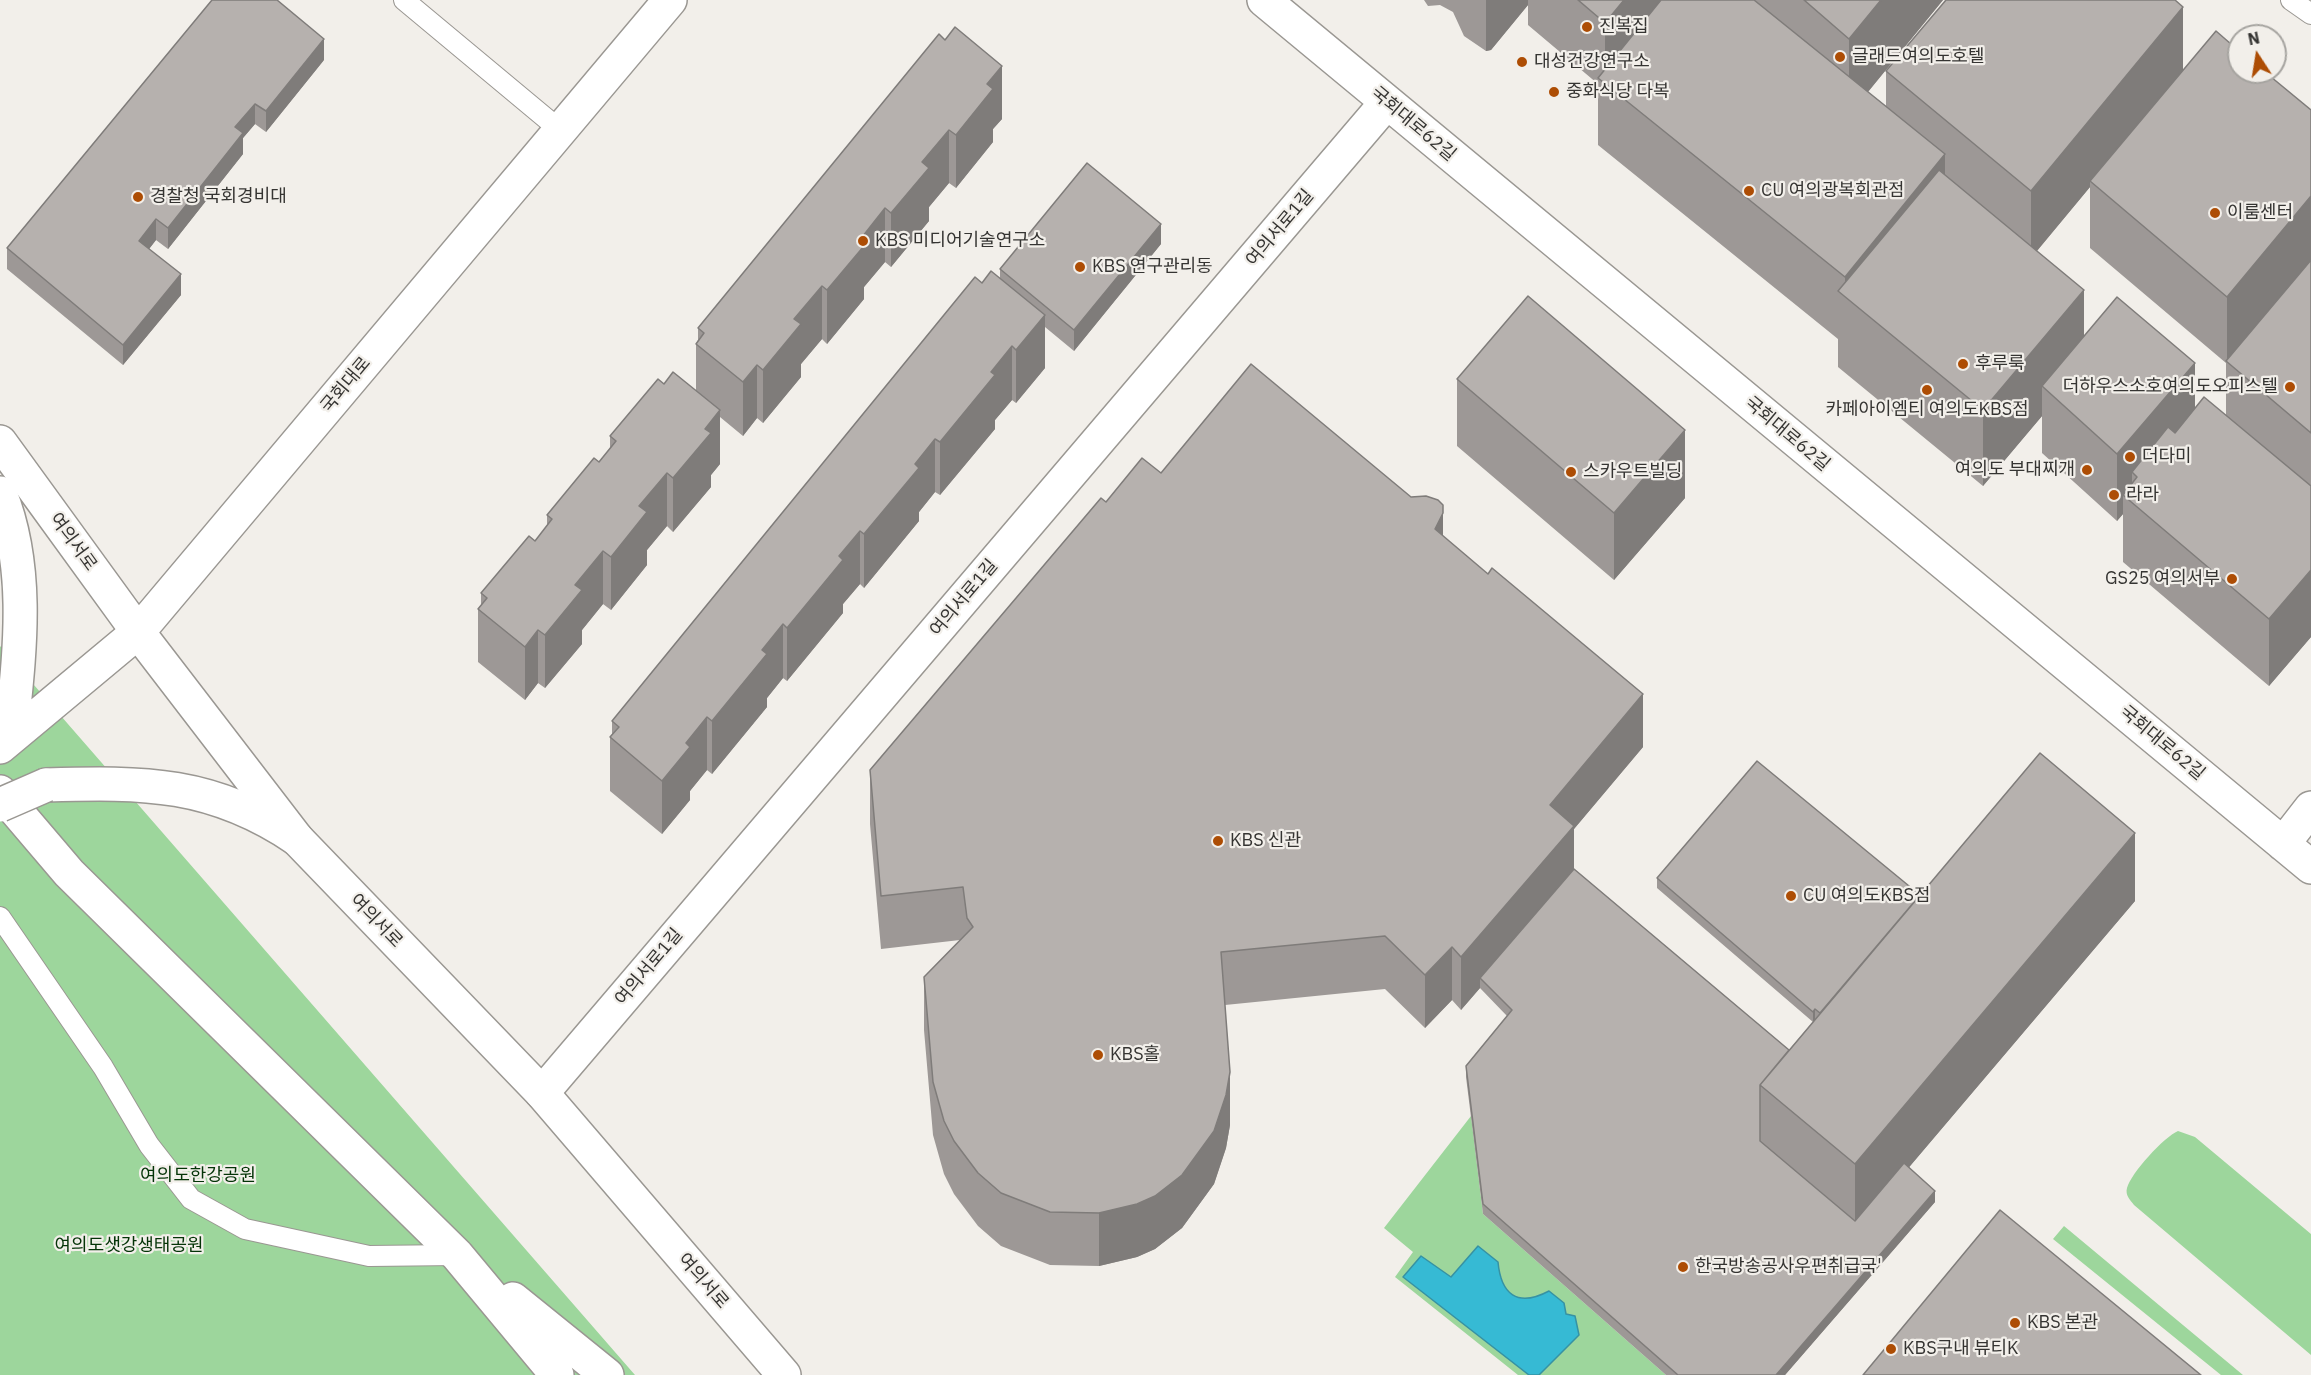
<!DOCTYPE html>
<html>
<head>
<meta charset="utf-8">
<style>
  body { margin:0 }
  #map { position:relative; width:2311px; height:1375px; overflow:hidden; background:#f2efea; font-family:"IBM Plex Sans",sans-serif }
  canvas { display:block }
  .north { position:absolute; left:2227px; top:24px; width:60px; height:60px; box-sizing:border-box; background:#f2efea; border:2px solid #a6a4a0; border-radius:50%; rotate:348deg; font-size:16px; font-weight:700; line-height:24px; text-align:center; color:#353432 }
  .north::after { content:''; display:block; margin:auto; width:21px; height:27px; background:#ad4d04; clip-path:polygon(50% 0,100% 100%,50% 72%,0 100%) }
</style>
</head>
<body>
<div id="map">
<canvas width="2311" height="1375"></canvas>
<div class="north">N</div>
</div>
<script>
const c = document.querySelector('canvas').getContext('2d');
c.lineJoin = 'round';
function fill(path, color) {
  c.fillStyle = color;
  c.fill(path, 'evenodd');
}
function trace(path, color, width, dash) {
  c.strokeStyle = color;
  c.lineWidth = width;
  c.lineCap = dash ? 'butt' : 'round';
  c.setLineDash(dash || []);
  c.stroke(path);
}
function label(font, color, halo, rows, align = 'center') {
  c.font = font + ' "IBM Plex Sans","Noto Sans KR",sans-serif';
  c.lineWidth = 4.5;
  c.setLineDash([]);
  c.textBaseline = 'middle';
  c.strokeStyle = halo;
  c.fillStyle = color;
  for (const [text, x, y, turn = 0] of rows) {
    c.save();
    c.translate(x, y);
    c.rotate((+turn || 0) * Math.PI / 180);
    c.textAlign = isNaN(turn) ? turn : align;
    if (halo) c.strokeText(text, 0, 0);
    c.fillText(text, 0, 0);
    c.restore();
  }
}
const green = new Path2D(`
  M 0,646 L 635,1375 L 0,1375 Z
  M 1471,1116 L 1483,1214 L 1666,1375 L 1518,1375 L 1395,1277 L 1413,1252 L 1384,1228 Z
  M 2178,1131 L 2195,1137 L 2311,1234 L 2311,1355 L 2134,1205 C 2130,1200 2125,1195 2127,1188 C 2131,1173 2164,1137 2178,1131 Z
  M 2064,1226 L 2243,1375 L 2221,1375 L 2053,1239 Z`);
const water = new Path2D(`
  M 1478,1246 L 1498,1262 C 1501,1294 1517,1308 1549,1291 L 1564,1303 L 1566,1314 L 1575,1316 L 1579,1335 L 1539,1375 L 1529,1375 L 1403,1277 L 1421,1256 L 1451,1277 Z`);
const lane = new Path2D(`
  M 404,0 L 560,130
  M 2291,0 L 2311,14
  M 0,917 L 103,1067 L 149,1145 L 191,1199 L 245,1229 L 369,1256 L 457,1255`);
const street = new Path2D(`
  M 1264,0 L 2311,867
  M 2283,844 L 2311,808
  M 542,1093 L 1387,102`);
const secondary = new Path2D(`
  M 0,442 L 138,632 L 297,839 L 542,1093 L 784,1375
  M 0,792 L 69,873 L 457,1255 L 557,1375
  M 513,1299 L 607,1375`);
const primary = new Path2D(`
  M 0,493 C 31,571 19,656 11,737
  M 0,747 L 138,632 L 670,0
  M 46,785 C 144,782 213,782 297,839`);
const primaryBridge = new Path2D(`
  M 0,805 L 46,785`);
const wall = new Path2D(`
  M 1424,0 L 1943,0 L 1868,92 L 1886,106 L 1886,71 L 2183,69 L 2311,110 L 2311,637 L 2269,686 L 2123,562 L 2123,514 L 2117,521 L 2042,453 L 2042,416 L 1983,486 L 1838,367 L 1838,339 L 1598,145 L 1598,84 L 1528,25 L 1528,5 L 1491,50 L 1486,51 L 1464,36 L 1453,12 L 1440,5 L 1428,6 ZM 2090,187 L 2090,248 L 2226,363 L 2226,415 L 2195,408 L 2084,336 L 2037,251 Z
  M 939,34 L 1002,119 L 993,129 L 993,142 L 956,188 L 949,183 L 929,207 L 929,221 L 891,267 L 885,262 L 864,287 L 864,299 L 827,344 L 822,339 L 801,364 L 801,377 L 763,423 L 757,418 L 743,436 L 720,417 L 720,464 L 711,475 L 711,487 L 673,532 L 667,526 L 647,550 L 647,565 L 611,610 L 603,604 L 582,630 L 582,644 L 545,688 L 538,683 L 525,700 L 478,662 L 478,609 L 481,605 L 481,593 L 535,541 L 547,526 L 547,515 L 599,462 L 610,448 L 610,436 L 664,384 L 696,391 L 696,344 L 698,340 L 698,328 Z
  M 324,60 L 266,132 L 255,124 L 243,138 L 243,154 L 168,249 L 156,240 L 149,249 L 181,295 L 123,365 L 7,269 L 7,248 Z
  M 1161,244 L 1074,351 L 1045,327 L 1045,368 L 1016,403 L 1012,400 L 995,420 L 995,429 L 940,495 L 935,492 L 919,512 L 919,521 L 864,588 L 860,584 L 843,604 L 843,613 L 787,681 L 783,678 L 767,698 L 767,707 L 712,774 L 707,770 L 690,791 L 690,800 L 662,834 L 610,791 L 610,737 L 612,734 L 612,721 L 982,283 L 1000,278 L 1000,269 Z
  M 1457,379 L 1685,498 L 1614,580 L 1457,446 Z
  M 1161,473 L 1443,536 L 1643,747 L 1574,829 L 1574,869 L 1789,1050 L 1813,1022 L 1657,888 L 1657,878 L 1920,895 L 2135,901 L 1909,1167 L 1935,1202 L 1785,1375 L 1666,1375 L 1483,1214 L 1466,1077 L 1466,1066 L 1507,1016 L 1480,988 L 1461,1010 L 1452,1000 L 1425,1028 L 1385,989 L 1225,1005 L 1230,1125 L 1226,1148 L 1214,1184 L 1182,1228 L 1155,1249 L 1137,1257 L 1099,1266 L 1050,1265 L 1001,1246 L 978,1226 L 954,1194 L 944,1174 L 933,1135 L 924,1030 L 924,977 L 960,940 L 881,949 L 870,824 L 870,770 L 1106,502 Z`);
const shadedWall = new Path2D(`
  M 1486,0 L 1528,0 L 1528,5 L 1491,50 L 1486,51 Z
  M 1624,0 L 1677,0 L 1605,84 L 1605,23 Z
  M 1881,0 L 1943,0 L 1849,115 L 1849,39 Z
  M 2183,7 L 2183,74 L 2090,181 L 2090,187 L 2031,258 L 2031,191 Z
  M 324,39 L 324,60 L 266,132 L 266,111 Z
  M 1002,66 L 1002,119 L 993,129 L 993,142 L 956,188 L 956,135 L 987,84 Z
  M 255,104 L 255,124 L 243,138 L 243,154 L 168,249 L 168,228 L 235,127 Z
  M 949,130 L 949,183 L 929,207 L 929,221 L 891,267 L 891,213 L 922,162 Z
  M 1945,154 L 1945,221 L 1845,296 L 1845,277 Z
  M 2311,196 L 2311,263 L 2227,362 L 2227,297 Z
  M 885,208 L 885,262 L 864,287 L 864,299 L 827,344 L 827,290 L 859,241 Z
  M 156,219 L 156,240 L 139,262 L 139,241 Z
  M 1161,224 L 1161,244 L 1074,351 L 1074,330 Z
  M 181,274 L 181,295 L 123,365 L 123,345 Z
  M 822,286 L 822,339 L 801,364 L 801,377 L 763,423 L 763,370 L 794,319 Z
  M 2084,290 L 2084,366 L 2042,386 L 2042,416 L 1983,486 L 1983,410 Z
  M 1045,315 L 1045,368 L 1016,403 L 1016,350 Z
  M 1012,346 L 1012,400 L 995,420 L 995,429 L 940,495 L 940,442 L 991,372 Z
  M 2195,363 L 2195,430 L 2137,477 L 2132,472 L 2132,502 L 2123,495 L 2123,514 L 2117,521 L 2117,454 Z
  M 757,365 L 757,418 L 743,436 L 743,382 Z
  M 720,410 L 720,464 L 711,475 L 711,487 L 673,532 L 673,478 L 705,429 Z
  M 1685,430 L 1685,498 L 1614,580 L 1614,513 Z
  M 935,439 L 935,492 L 919,512 L 919,521 L 864,588 L 864,534 L 915,464 Z
  M 667,473 L 667,526 L 647,550 L 647,565 L 611,610 L 611,557 L 639,506 Z
  M 1443,513 L 1443,566 L 1435,529 Z
  M 860,531 L 860,584 L 843,604 L 843,613 L 787,681 L 787,628 L 839,556 Z
  M 603,551 L 603,604 L 582,630 L 582,644 L 545,688 L 545,635 L 575,585 Z
  M 2311,570 L 2311,637 L 2269,686 L 2269,619 Z
  M 783,624 L 783,678 L 767,698 L 767,707 L 712,774 L 712,721 L 762,650 Z
  M 538,630 L 538,683 L 525,700 L 525,647 Z
  M 1643,694 L 1643,747 L 1574,829 L 1574,879 L 1480,978 L 1480,988 L 1461,1010 L 1461,957 L 1550,805 Z
  M 707,717 L 707,770 L 690,791 L 690,800 L 662,834 L 662,781 L 686,743 Z
  M 2135,833 L 2135,901 L 1855,1231 L 1855,1164 Z
  M 1452,947 L 1452,1000 L 1425,1028 L 1425,975 Z
  M 1815,1009 L 1815,1020 L 1813,1022 L 1813,1012 Z
  M 1230,1072 L 1230,1125 L 1226,1148 L 1214,1184 L 1182,1228 L 1155,1249 L 1137,1257 L 1099,1266 L 1099,1213 Z
  M 1935,1191 L 1935,1202 L 1785,1375 L 1776,1375 Z`);
const building = new Path2D(`
  M 212,0 L 277,0 L 324,39 L 266,111 L 255,104 L 235,127 L 243,133 L 168,228 L 156,219 L 139,241 L 181,274 L 123,345 L 7,248 Z
  M 1578,0 L 1624,0 L 1605,23 Z
  M 1661,0 L 1754,0 L 1945,154 L 1845,277 L 1598,78 Z
  M 1804,0 L 1881,0 L 1849,39 Z
  M 1946,0 L 2175,0 L 2183,7 L 2031,191 L 1886,71 Z
  M 955,27 L 1002,66 L 987,84 L 993,89 L 956,135 L 949,130 L 922,162 L 929,168 L 891,213 L 885,208 L 859,241 L 864,246 L 827,290 L 822,286 L 794,319 L 801,324 L 763,370 L 757,365 L 743,382 L 696,344 L 704,333 L 698,328 L 939,34 L 945,40 Z
  M 2216,31 L 2239,51 L 2239,72 L 2265,72 L 2311,110 L 2311,196 L 2227,297 L 2090,181 Z
  M 1087,163 L 1161,224 L 1074,330 L 1000,269 Z
  M 1939,170 L 2084,290 L 1983,410 L 1838,291 Z
  M 2311,260 L 2311,433 L 2226,361 Z
  M 991,271 L 1045,315 L 1016,350 L 1012,346 L 991,372 L 995,375 L 940,442 L 935,439 L 915,464 L 919,468 L 864,534 L 860,531 L 839,556 L 843,560 L 787,628 L 783,624 L 762,650 L 767,654 L 712,721 L 707,717 L 686,743 L 690,747 L 662,781 L 610,737 L 619,727 L 612,721 L 975,277 L 982,283 Z
  M 1528,296 L 1685,430 L 1614,513 L 1457,379 Z
  M 2117,297 L 2195,363 L 2117,454 L 2042,386 Z
  M 1251,364 L 1411,497 L 1426,496 L 1438,500 L 1443,505 L 1443,513 L 1435,529 L 1488,574 L 1492,568 L 1643,694 L 1550,805 L 1574,826 L 1461,957 L 1452,947 L 1425,975 L 1385,936 L 1221,952 L 1230,1072 L 1226,1095 L 1214,1131 L 1182,1175 L 1155,1196 L 1137,1204 L 1099,1213 L 1050,1212 L 1001,1193 L 978,1173 L 954,1141 L 944,1121 L 933,1082 L 924,977 L 973,927 L 967,918 L 963,887 L 881,896 L 870,770 L 1101,498 L 1106,502 L 1142,458 L 1161,473 Z
  M 673,372 L 720,410 L 705,429 L 711,433 L 673,478 L 667,473 L 639,506 L 647,512 L 611,557 L 603,551 L 575,585 L 582,590 L 545,635 L 538,630 L 525,647 L 478,609 L 487,598 L 481,593 L 529,536 L 535,541 L 552,519 L 547,515 L 594,458 L 599,462 L 616,441 L 610,436 L 658,379 L 664,384 Z
  M 2204,397 L 2311,486 L 2311,570 L 2269,619 L 2123,495 L 2137,477 L 2132,472 L 2168,427 L 2175,433 Z
  M 2040,753 L 2135,833 L 1855,1164 L 1760,1085 Z
  M 1757,761 L 1920,895 L 1820,1013 L 1815,1009 L 1813,1012 L 1657,878 Z
  M 1574,869 L 1789,1050 L 1760,1085 L 1760,1141 L 1855,1221 L 1904,1163 L 1935,1191 L 1776,1375 L 1678,1375 L 1483,1204 L 1466,1066 L 1512,1010 L 1480,978 Z
  M 2000,1210 L 2201,1375 L 1863,1375 Z`);
const markers = [
  [1587,27,6,"#ad4d04"],
  [1840,57,6,"#ad4d04"],
  [1522,62,6,"#ad4d04"],
  [1554,92,6,"#ad4d04"],
  [1749,191,6,"#ad4d04"],
  [138,197,6,"#ad4d04"],
  [2215,213,6,"#ad4d04"],
  [863,241,6,"#ad4d04"],
  [1080,267,6,"#ad4d04"],
  [1963,364,6,"#ad4d04"],
  [2290,387,6,"#ad4d04"],
  [1927,390,6,"#ad4d04"],
  [2130,457,6,"#ad4d04"],
  [2087,470,6,"#ad4d04"],
  [1571,472,6,"#ad4d04"],
  [2114,495,6,"#ad4d04"],
  [2232,579,6,"#ad4d04"],
  [1218,841,6,"#ad4d04"],
  [1791,896,6,"#ad4d04"],
  [1098,1055,6,"#ad4d04"],
  [1683,1267,6,"#ad4d04"],
  [2015,1323,6,"#ad4d04"],
  [1891,1349,6,"#ad4d04"]
];
const poiNames = [
  ["진복집",1599,27],
  ["글래드여의도호텔",1852,57],
  ["대성건강연구소",1534,62],
  ["중화식당 다복",1566,92],
  ["CU 여의광복회관점",1761,191],
  ["경찰청 국회경비대",150,197],
  ["이룸센터",2227,213],
  ["KBS 미디어기술연구소",875,241],
  ["KBS 연구관리동",1092,267],
  ["후루룩",1975,364],
  ["더하우스소호여의도오피스텔",2278,387,"right"],
  ["카페아이엠티 여의도KBS점",1927,410,"center"],
  ["더다미",2142,457],
  ["여의도 부대찌개",2075,470,"right"],
  ["스카우트빌딩",1583,472],
  ["라라",2126,495],
  ["GS25 여의서부",2220,579,"right"],
  ["KBS 신관",1230,841],
  ["CU 여의도KBS점",1803,896],
  ["KBS홀",1110,1055],
  ["한국방송공사우편취급국'",1695,1267],
  ["KBS 본관",2027,1323],
  ["KBS구내 뷰티K",1903,1349]
];
const streetNames = [
  ["국회대로62길",1413,124,40],
  ["여의서로1길",1280,228,-50],
  ["국회대로",346,385,-50],
  ["국회대로62길",1787,434,40],
  ["여의서로",73,542,54],
  ["여의서로1길",964,598,-50],
  ["국회대로62길",2162,743,40],
  ["여의서로",376,921,46],
  ["여의서로1길",649,967,-50],
  ["여의서로",703,1281,49]
];
const parkNames = [
  ["여의도한강공원",198,1176],
  ["여의도샛강생태공원",129,1246]
];
fill(green, '#9dd69c');
fill(water, '#36bad4');
trace(water, '#3692a3', 1.5);
trace(lane, '#9a9792', 22);
trace(street, '#9a9792', 36);
trace(secondary, '#9a9792', 36);
trace(primary, '#9a9792', 36);
trace(lane, '#fff', 20);
trace(street, '#fff', 33);
trace(secondary, '#fff', 33);
trace(primary, '#fff', 33);
trace(primaryBridge, '#9a9792', 36, []);
trace(primaryBridge, '#fff', 33);
fill(wall, '#9d9896');
fill(shadedWall, '#7f7c7a');
fill(building, '#b6b1ae');
trace(building, '#7f7c7a', 1.5);
for (const [x, y, r, color] of markers) {
  const dot = new Path2D();
  dot.arc(x, y, r, 0, 2 * Math.PI);
  c.fillStyle = color;
  c.fill(dot);
  trace(dot, '#f2efea', 2);
}
label('18px', '#353432', '#f2efea', poiNames, 'left');
label('18px', '#353432', '#f2efea', streetNames);
label('18px', '#043407', '#f2efea', parkNames);
</script>
</body>
</html>
